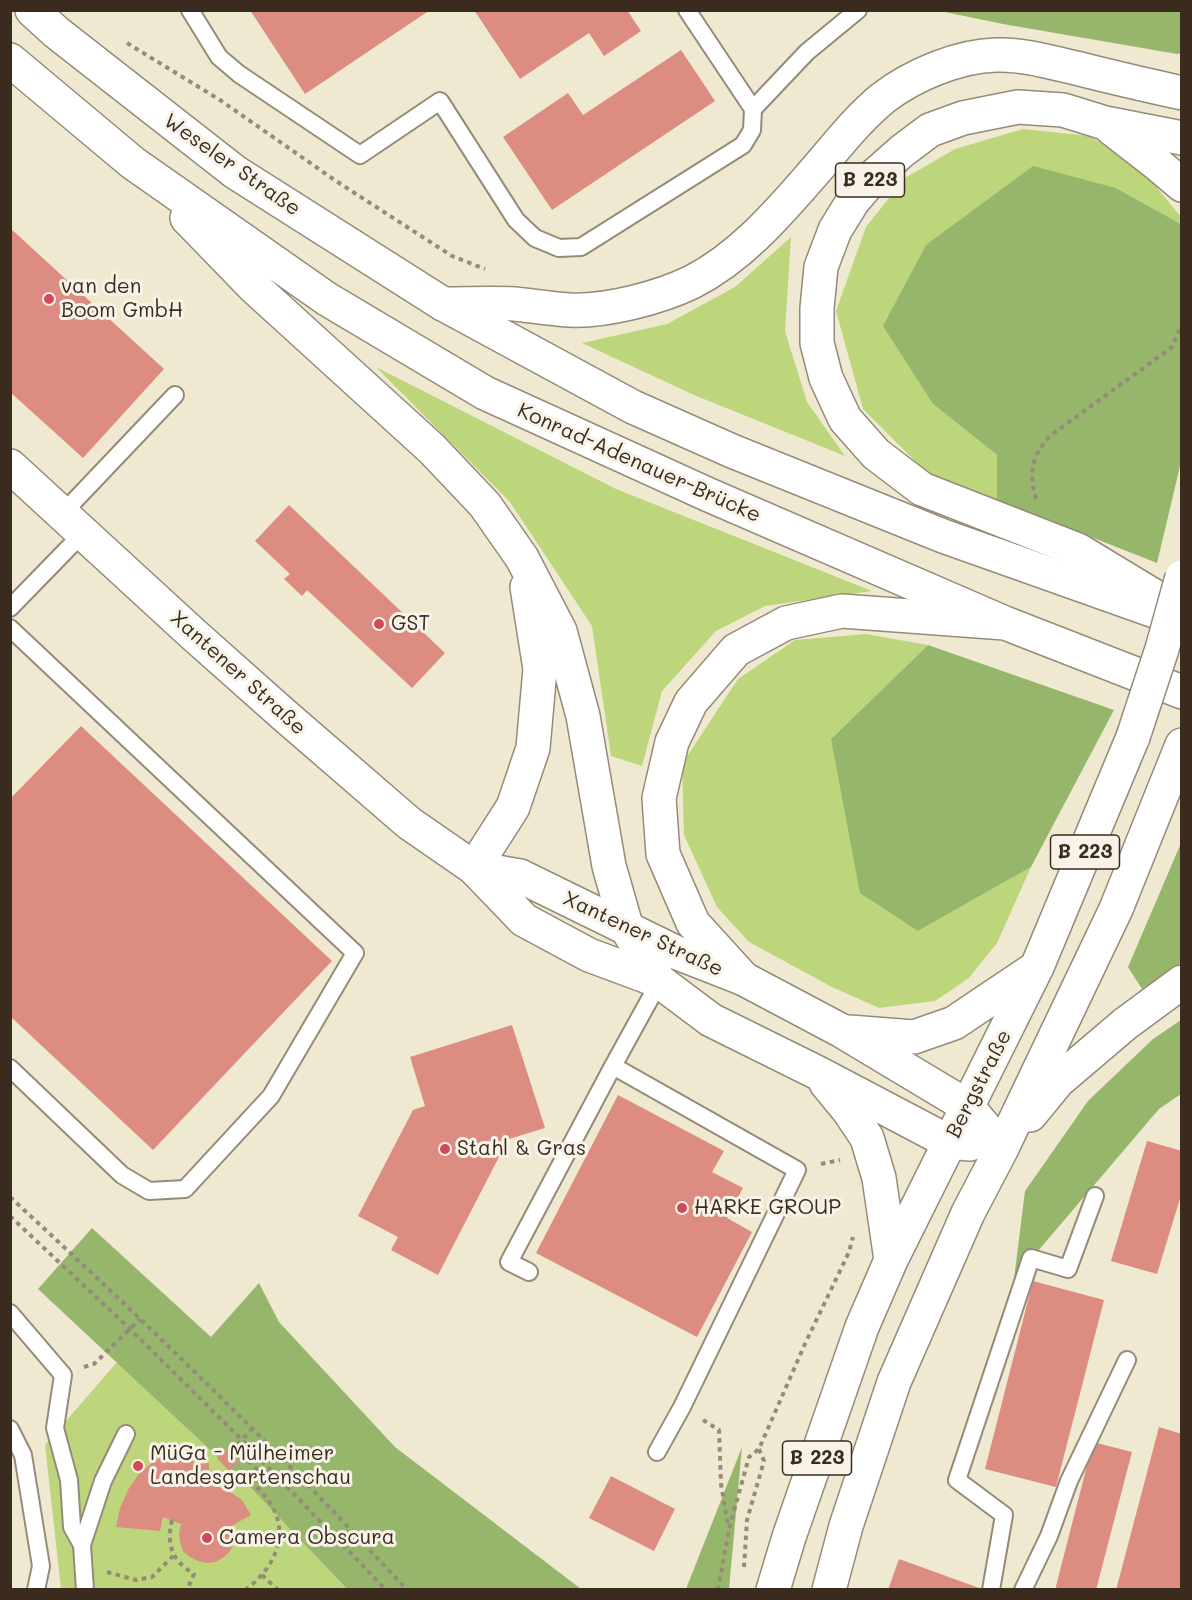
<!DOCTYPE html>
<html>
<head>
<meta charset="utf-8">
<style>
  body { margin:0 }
  #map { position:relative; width:1192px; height:1600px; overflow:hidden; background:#f0e9d1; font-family:Mali,sans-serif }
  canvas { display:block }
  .frame { position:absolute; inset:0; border:12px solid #3b2a1e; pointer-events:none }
</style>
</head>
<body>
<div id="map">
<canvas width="1192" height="1600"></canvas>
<div class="frame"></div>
</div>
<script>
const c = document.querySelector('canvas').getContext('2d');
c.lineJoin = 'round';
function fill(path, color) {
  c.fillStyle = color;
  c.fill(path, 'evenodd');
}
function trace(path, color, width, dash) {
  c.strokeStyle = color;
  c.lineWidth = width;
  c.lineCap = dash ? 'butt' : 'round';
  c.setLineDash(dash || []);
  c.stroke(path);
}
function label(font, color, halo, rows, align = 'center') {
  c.font = font + ' Mali,sans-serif';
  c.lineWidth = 6;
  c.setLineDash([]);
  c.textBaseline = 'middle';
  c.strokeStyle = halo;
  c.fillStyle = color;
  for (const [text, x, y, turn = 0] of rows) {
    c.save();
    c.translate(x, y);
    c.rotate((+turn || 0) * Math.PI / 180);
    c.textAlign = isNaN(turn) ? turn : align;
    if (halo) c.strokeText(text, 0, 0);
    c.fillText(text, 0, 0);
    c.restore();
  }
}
const green = new Path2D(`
  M 1023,129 L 1090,136 L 1144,172 L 1181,217 L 1181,224 L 1116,188 L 933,404 L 997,455 L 997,500 L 930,476 L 863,409 L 836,311 L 866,227 L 905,178 L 955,149 Z
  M 791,237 L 785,331 L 807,402 L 845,456 L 694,395 L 582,343 L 667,324 L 735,287 Z
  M 376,367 L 616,489 L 872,591 L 765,606 L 716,631 L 662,691 L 642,766 L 611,756 L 592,626 L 510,502 Z
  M 866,634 L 928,645 L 831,739 L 918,931 L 1031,867 L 997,943 L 969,978 L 935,1001 L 879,1008 L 832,987 L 749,942 L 717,907 L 684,835 L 682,764 L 738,679 L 795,640 Z
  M 118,1361 L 251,1488 L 347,1589 L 61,1589 L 45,1445 Z`);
const forest = new Path2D(`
  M 940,11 L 1181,11 L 1181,53 L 1177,54 L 1003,24 Z
  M 1033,166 L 1116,188 L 1181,224 L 1181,462 L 1157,563 L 997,500 L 997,455 L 933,404 L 883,326 L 926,245 Z
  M 928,645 L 1114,710 L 1031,867 L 918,931 L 860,893 L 831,739 Z
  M 1181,843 L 1181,963 L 1142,989 L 1128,967 Z
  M 1181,1020 L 1181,1094 L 1159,1109 L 1014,1279 L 1025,1191 L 1088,1101 L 1153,1039 Z
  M 92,1228 L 211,1337 L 259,1283 L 279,1322 L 395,1447 L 581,1589 L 347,1589 L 251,1488 L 38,1289 Z
  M 742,1447 L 729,1589 L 686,1589 Z`);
const building = new Path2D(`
  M 250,10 L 430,10 L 305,94 Z
  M 474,10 L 627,10 L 641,31 L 604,56 L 589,33 L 520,79 Z
  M 681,50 L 715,101 L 552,210 L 503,137 L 568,93 L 583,115 Z
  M 10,228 L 164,369 L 83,458 L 10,392 Z
  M 289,505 L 445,653 L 412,688 L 307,590 L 302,596 L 284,579 L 290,574 L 255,541 Z
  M 81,726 L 332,961 L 153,1150 L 10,1016 L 10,799 Z
  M 512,1025 L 545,1128 L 496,1143 L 500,1155 L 438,1275 L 391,1250 L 398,1237 L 358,1216 L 413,1110 L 425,1106 L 410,1057 Z
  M 618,1095 L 724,1151 L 712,1172 L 743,1188 L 727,1218 L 752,1232 L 697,1337 L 536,1253 Z
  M 1147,1141 L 1182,1151 L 1182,1192 L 1157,1274 L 1111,1261 Z
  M 1033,1281 L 1104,1300 L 1056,1487 L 985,1469 Z
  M 1159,1427 L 1182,1434 L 1182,1581 L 1179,1590 L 1116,1590 Z
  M 1093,1442 L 1132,1452 L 1096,1590 L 1055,1590 Z
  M 190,1446 L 194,1465 L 209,1463 L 209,1486 L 219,1487 L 233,1494 L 242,1500 L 251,1515 L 233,1525 L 235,1533 L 234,1543 L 230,1551 L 224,1557 L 216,1562 L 207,1563 L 198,1561 L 190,1557 L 183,1551 L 180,1542 L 179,1533 L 181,1524 L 163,1517 L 160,1531 L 116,1527 L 120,1508 L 129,1488 L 139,1474 L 153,1462 L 165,1455 L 182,1448 Z
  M 227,1449 L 239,1461 L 229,1471 L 217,1458 Z
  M 611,1476 L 675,1509 L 654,1551 L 589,1518 Z
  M 899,1559 L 982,1589 L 982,1590 L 888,1590 Z`);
const path = new Path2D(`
  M 127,43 L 220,100 L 336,181 L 452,256 L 485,269
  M 1036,499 C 1028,472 1032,455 1051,435 L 1171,348 L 1182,325
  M 821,1164 L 840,1160
  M 10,1197 C 147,1323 281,1453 407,1590
  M 10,1216 L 130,1329 L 242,1440 L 386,1590
  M 84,1367 L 94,1364 L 140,1319
  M 703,1420 L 719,1430 L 721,1484 L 728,1525
  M 172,1520 C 166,1545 172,1561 194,1574 L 187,1590
  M 744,1567 L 747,1520 L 764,1461 L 759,1449
  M 107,1572 L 136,1580 L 152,1577 L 173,1556
  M 262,1575 L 278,1590
  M 245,1590 C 270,1572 288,1542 275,1512 C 270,1500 261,1491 252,1482 L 260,1473 L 235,1447 L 252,1429
  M 718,1590 L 729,1529 L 749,1457 L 759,1449 L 804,1346 L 849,1252 L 853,1237`);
const lane = new Path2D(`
  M 190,10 L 219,57 L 239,74 L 360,155 L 440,101 L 516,220 L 535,238 L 559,248 L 581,247 L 743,145 L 752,130 L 753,109 L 807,52 L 858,10
  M 687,10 L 753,109
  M 62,514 L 175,395
  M 10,608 L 83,533
  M 10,628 L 355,953 L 271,1096 L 185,1189 L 149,1191 L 122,1175 L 10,1068
  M 529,1272 L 509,1262 L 613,1066
  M 10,1313 L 63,1375 L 55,1428 L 69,1480 L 72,1527 L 82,1545 L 85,1590
  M 10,1429 L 23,1455 L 41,1566 L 36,1590
  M 657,1452 L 682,1407 L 797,1170 L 613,1066 L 662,977
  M 82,1545 L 103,1481 L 126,1434
  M 991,1590 L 1004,1515 L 957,1480 L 1031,1258 L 1068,1269 L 1095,1196
  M 1023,1590 L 1049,1536 L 1069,1481 L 1127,1360`);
const street = new Path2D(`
  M 10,466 L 193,634 L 283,714 L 409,823 L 474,868 L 524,920 L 589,955 L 659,981
  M 474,868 L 520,876 L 675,952 L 744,979`);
const secondary = new Path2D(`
  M 32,10 L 56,32 L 235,172 L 443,304 L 633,407 L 732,451 L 943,536 L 1177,619
  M 10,60 L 133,163 L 327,299 L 485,393 L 709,495 L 1000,621
  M 187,218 L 254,287 L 432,449 L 485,505 L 522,558 L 560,631 L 583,716 L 609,866 L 627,929 L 659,981
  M 474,868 L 513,807 L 533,748 L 540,669 L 527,587`);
const primary = new Path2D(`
  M 1111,128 L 1156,163 L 1182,185
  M 1182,138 L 1105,123 L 1063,110 L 1018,107 L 963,118 L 930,130 L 902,151 L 876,174 L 853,201 L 835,230 L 821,267 L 817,308 L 817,343 L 826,378 L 845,419 L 876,454 L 922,489 L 1078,550 L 1182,613
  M 443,304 C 467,304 491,303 515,304 C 533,306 551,309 569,310 C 605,312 659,298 692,282 C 739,258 775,217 809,178 C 833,151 855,121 883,98 C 913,75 958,56 996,55 C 1023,54 1050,62 1076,68 C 1111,77 1146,85 1182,93
  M 659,981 L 711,1020 L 820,1074 L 949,1142 L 970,1144
  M 849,1032 L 914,1037 L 954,1023 L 1036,968
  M 826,1083 L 849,1111 L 867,1138 L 879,1178 L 891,1260
  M 1030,1115 L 1058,1081 L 1125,1024 L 1182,982
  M 1002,1148 L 967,1106 L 842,1031 L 744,979 L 693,923 L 663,854 L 659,798 L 672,742 L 691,702 L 736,650 L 786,623 L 842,611 L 1005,623 L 1182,692
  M 773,1590 L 789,1537 L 862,1327 L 891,1260 L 1037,967 L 1133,737
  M 829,1590 L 846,1526 L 894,1382 L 968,1213 L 1002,1148 L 1116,909 L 1182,745`);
const primaryBridge = new Path2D(`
  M 1133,737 L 1162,649 L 1182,577`);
const markers = [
  [49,299,6,"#d1495b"],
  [379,624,6,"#d1495b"],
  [445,1149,6,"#d1495b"],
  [682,1208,6,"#d1495b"],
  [138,1466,6,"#d1495b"],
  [207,1538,6,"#d1495b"]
];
const shields = [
  [870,180,69],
  [1085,852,69],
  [817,1458,69]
];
const shieldNames = [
  ["B 223",870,180],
  ["B 223",1085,852],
  ["B 223",817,1458]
];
const streetNames = [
  ["Weseler Straße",232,165,35],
  ["Konrad-Adenauer-Brücke",639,463,24],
  ["Xantener Straße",238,673,42],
  ["Xantener Straße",643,934,25],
  ["Bergstraße",979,1084,-63]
];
const poiNames = [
  ["van den",61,287],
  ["Boom GmbH",61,311],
  ["GST",391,624],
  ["Stahl & Gras",457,1149],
  ["HARKE GROUP",694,1208],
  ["MüGa - Mülheimer",150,1454],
  ["Landesgartenschau",150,1478],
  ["Camera Obscura",219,1538]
];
fill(green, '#bdd67b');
fill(forest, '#96b76b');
fill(building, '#dc8c81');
trace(lane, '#968a78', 20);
trace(street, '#968a78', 36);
trace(secondary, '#968a78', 36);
trace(primary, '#968a78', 36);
trace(path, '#968a78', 4, [4.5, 4.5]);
trace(lane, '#fff', 16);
trace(street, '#fff', 33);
trace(secondary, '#fff', 33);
trace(primary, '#fff', 33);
trace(primaryBridge, '#968a78', 36, []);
trace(primaryBridge, '#fff', 33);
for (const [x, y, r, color] of markers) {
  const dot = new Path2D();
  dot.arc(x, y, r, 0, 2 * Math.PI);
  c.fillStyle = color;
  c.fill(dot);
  trace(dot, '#f7f3e8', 2);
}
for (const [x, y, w] of shields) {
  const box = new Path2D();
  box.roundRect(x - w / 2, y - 17, w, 34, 4.5);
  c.fillStyle = '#f7f3e8';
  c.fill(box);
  trace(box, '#3b2a1e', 1.5);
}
label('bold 20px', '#3b2a1e', null, shieldNames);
label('21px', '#3b2a1e', '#f7f3e8', streetNames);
label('21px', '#3b2a1e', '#f7f3e8', poiNames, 'left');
</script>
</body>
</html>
